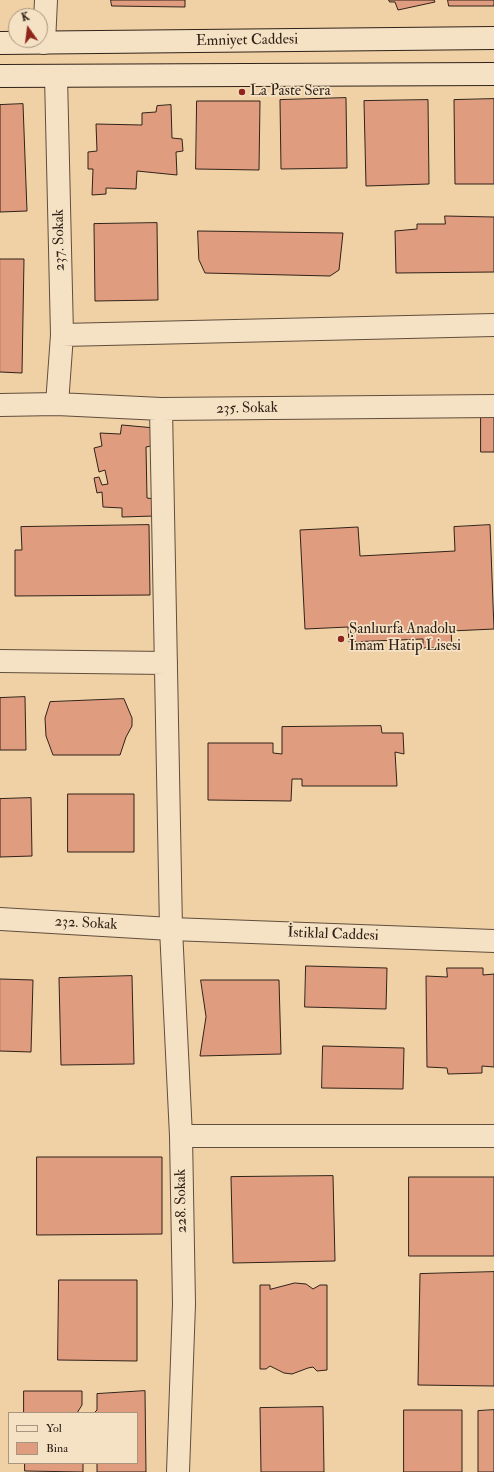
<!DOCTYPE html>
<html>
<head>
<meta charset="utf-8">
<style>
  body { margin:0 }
  #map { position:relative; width:494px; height:1472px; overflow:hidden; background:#efd1a5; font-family:"IM FELL Double Pica",serif }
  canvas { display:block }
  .legend { position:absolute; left:8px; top:1412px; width:130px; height:52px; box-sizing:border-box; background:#f5e1c4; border:1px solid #a79580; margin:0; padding:5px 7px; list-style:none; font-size:12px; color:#312219 }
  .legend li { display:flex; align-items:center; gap:8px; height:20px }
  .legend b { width:20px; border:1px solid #a79580 }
  .north { position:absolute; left:8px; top:8px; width:40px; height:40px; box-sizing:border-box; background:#f5e1c4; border:1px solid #a79580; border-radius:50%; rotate:346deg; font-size:11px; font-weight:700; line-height:16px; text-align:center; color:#312219 }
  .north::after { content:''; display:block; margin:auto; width:14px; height:18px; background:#8f2418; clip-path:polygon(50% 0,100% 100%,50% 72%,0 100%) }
</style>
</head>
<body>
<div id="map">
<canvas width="494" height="1472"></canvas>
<ul class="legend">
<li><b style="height:5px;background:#f5e1c4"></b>Yol</li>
<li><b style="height:11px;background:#e09c7f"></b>Bina</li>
</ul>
<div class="north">K</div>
</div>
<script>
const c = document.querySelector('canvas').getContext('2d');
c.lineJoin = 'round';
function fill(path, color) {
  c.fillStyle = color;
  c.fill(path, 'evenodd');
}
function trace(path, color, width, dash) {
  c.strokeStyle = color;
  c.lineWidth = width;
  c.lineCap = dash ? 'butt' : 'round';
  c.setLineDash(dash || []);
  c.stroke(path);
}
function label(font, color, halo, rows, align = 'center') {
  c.font = font + ' "IM FELL Double Pica",serif';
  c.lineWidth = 3.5;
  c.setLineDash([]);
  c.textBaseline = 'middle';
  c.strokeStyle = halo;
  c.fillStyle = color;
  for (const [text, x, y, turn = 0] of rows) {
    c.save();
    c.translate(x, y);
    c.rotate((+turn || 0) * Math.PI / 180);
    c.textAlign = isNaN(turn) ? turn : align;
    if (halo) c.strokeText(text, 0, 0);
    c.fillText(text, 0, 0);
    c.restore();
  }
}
const building = new Path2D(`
  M 111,0 L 185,0 L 185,7 L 112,6 Z
  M 389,0 L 434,0 L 435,2 L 398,10 L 395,2 L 390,2 Z
  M 448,0 L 494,0 L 494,6 L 449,6 Z
  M 346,98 L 347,168 L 281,169 L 280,100 Z
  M 494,99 L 494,184 L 455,184 L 454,100 Z
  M 428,100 L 429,184 L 366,186 L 364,101 Z
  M 197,101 L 260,101 L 259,170 L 196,169 Z
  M 23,104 L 27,211 L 0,212 L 0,105 Z
  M 171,105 L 172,138 L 182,139 L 183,151 L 176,152 L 177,175 L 137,171 L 136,189 L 106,188 L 106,194 L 92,195 L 93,169 L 88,169 L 88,152 L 97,151 L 96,124 L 142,125 L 142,113 L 156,112 L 157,106 Z
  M 445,216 L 494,217 L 494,272 L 396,273 L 395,231 L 417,229 L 417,224 L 445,224 Z
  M 157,223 L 158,300 L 95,301 L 94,224 Z
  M 198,231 L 343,233 L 339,270 L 330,276 L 205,273 L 199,260 Z
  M 0,259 L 24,259 L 22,373 L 0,372 Z
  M 481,413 L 494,413 L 494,452 L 481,452 Z
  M 122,425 L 155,428 L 156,445 L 146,447 L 147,498 L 154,499 L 154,516 L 122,517 L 122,508 L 103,507 L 102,492 L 97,493 L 94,478 L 99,477 L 102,485 L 108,484 L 105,470 L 99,472 L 94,448 L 102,446 L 100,433 L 120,434 Z
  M 149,525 L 150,595 L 15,596 L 15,550 L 22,550 L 21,527 Z
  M 490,525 L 494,629 L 451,631 L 452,647 L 423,648 L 423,639 L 349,642 L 348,627 L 305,629 L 300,530 L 358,527 L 360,556 L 455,551 L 454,527 Z
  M 25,697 L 26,750 L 0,750 L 0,698 Z
  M 124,699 L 132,718 L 132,726 L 126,737 L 120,755 L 53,755 L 46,736 L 45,718 L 50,702 Z
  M 381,726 L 382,733 L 403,733 L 404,754 L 395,752 L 397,786 L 302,786 L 302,779 L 292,779 L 291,801 L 208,800 L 208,743 L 273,743 L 273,753 L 282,754 L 282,727 Z
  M 68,794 L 134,794 L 134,852 L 68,852 Z
  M 31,798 L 32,856 L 0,857 L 0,799 Z
  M 306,966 L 387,968 L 386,1009 L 305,1007 Z
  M 447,968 L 483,968 L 483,975 L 494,974 L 494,1067 L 482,1066 L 482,1073 L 448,1074 L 447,1068 L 427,1067 L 426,976 L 447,977 Z
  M 132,976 L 134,1064 L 61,1065 L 59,978 Z
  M 0,979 L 33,980 L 31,1052 L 0,1051 Z
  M 201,980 L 279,980 L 281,1054 L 200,1056 L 206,1017 Z
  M 323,1046 L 404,1048 L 403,1089 L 322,1088 Z
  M 37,1157 L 162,1157 L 162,1234 L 37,1235 Z
  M 333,1176 L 335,1261 L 233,1263 L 231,1177 Z
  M 409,1177 L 494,1177 L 494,1256 L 409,1256 Z
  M 494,1272 L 494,1386 L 418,1385 L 420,1274 Z
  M 59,1280 L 137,1280 L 137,1361 L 58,1360 Z
  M 295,1283 L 306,1284 L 313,1289 L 320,1285 L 327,1285 L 327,1370 L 317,1371 L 313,1367 L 308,1368 L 292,1374 L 284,1373 L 270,1366 L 266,1369 L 260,1369 L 260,1285 L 270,1285 L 270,1289 Z
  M 24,1391 L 82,1391 L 82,1405 L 77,1413 L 24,1413 Z
  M 145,1391 L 146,1472 L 97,1472 L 97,1463 L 137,1463 L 137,1413 L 94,1413 L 97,1410 L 97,1394 Z
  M 323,1407 L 324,1472 L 261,1472 L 260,1408 Z
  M 404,1410 L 462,1410 L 462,1472 L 404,1472 Z
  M 494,1410 L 494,1472 L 478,1472 L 478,1411 Z
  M 25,1463 L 83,1463 L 83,1472 L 25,1471 Z`);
const minor = new Path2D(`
  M 44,43 L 46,0
  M 56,76 L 62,335 L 57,404
  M 62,335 L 494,325
  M 0,405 L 57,404 L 161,409 L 494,406
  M 161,409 L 171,929 L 181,1136 L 184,1304 L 178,1472
  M 0,661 L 166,663
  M 181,1136 L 494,1136`);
const tertiary = new Path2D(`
  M 0,919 L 171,929 L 494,941`);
const secondary = new Path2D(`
  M 0,43 L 494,38
  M 0,76 L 494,74`);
const markers = [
  [242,92,4,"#8f2418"],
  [341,639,4,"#8f2418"]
];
const streetNames = [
  ["Emniyet Caddesi",247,41,-1],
  ["237. Sokak",60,240,-91],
  ["235. Sokak",247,409,-1],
  ["232. Sokak",86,924,3],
  ["İstiklal Caddesi",333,935,2],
  ["228. Sokak",182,1201,-91]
];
const poiNames = [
  ["La Paste Sera",250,92],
  ["Şanlıurfa Anadolu",349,630],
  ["İmam Hatip Lisesi",349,647]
];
fill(building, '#e09c7f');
trace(building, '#312219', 1);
trace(minor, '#604e3c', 24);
trace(tertiary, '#604e3c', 24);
trace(secondary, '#312219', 24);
trace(minor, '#f5e1c4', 22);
trace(tertiary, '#f5e1c4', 22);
trace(secondary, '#f5e1c4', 22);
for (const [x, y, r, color] of markers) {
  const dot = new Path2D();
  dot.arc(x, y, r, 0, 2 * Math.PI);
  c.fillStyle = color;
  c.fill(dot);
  trace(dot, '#f5e1c4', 1.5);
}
label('15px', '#312219', '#f5e1c4', streetNames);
label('15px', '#312219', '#f5e1c4', poiNames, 'left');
</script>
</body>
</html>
